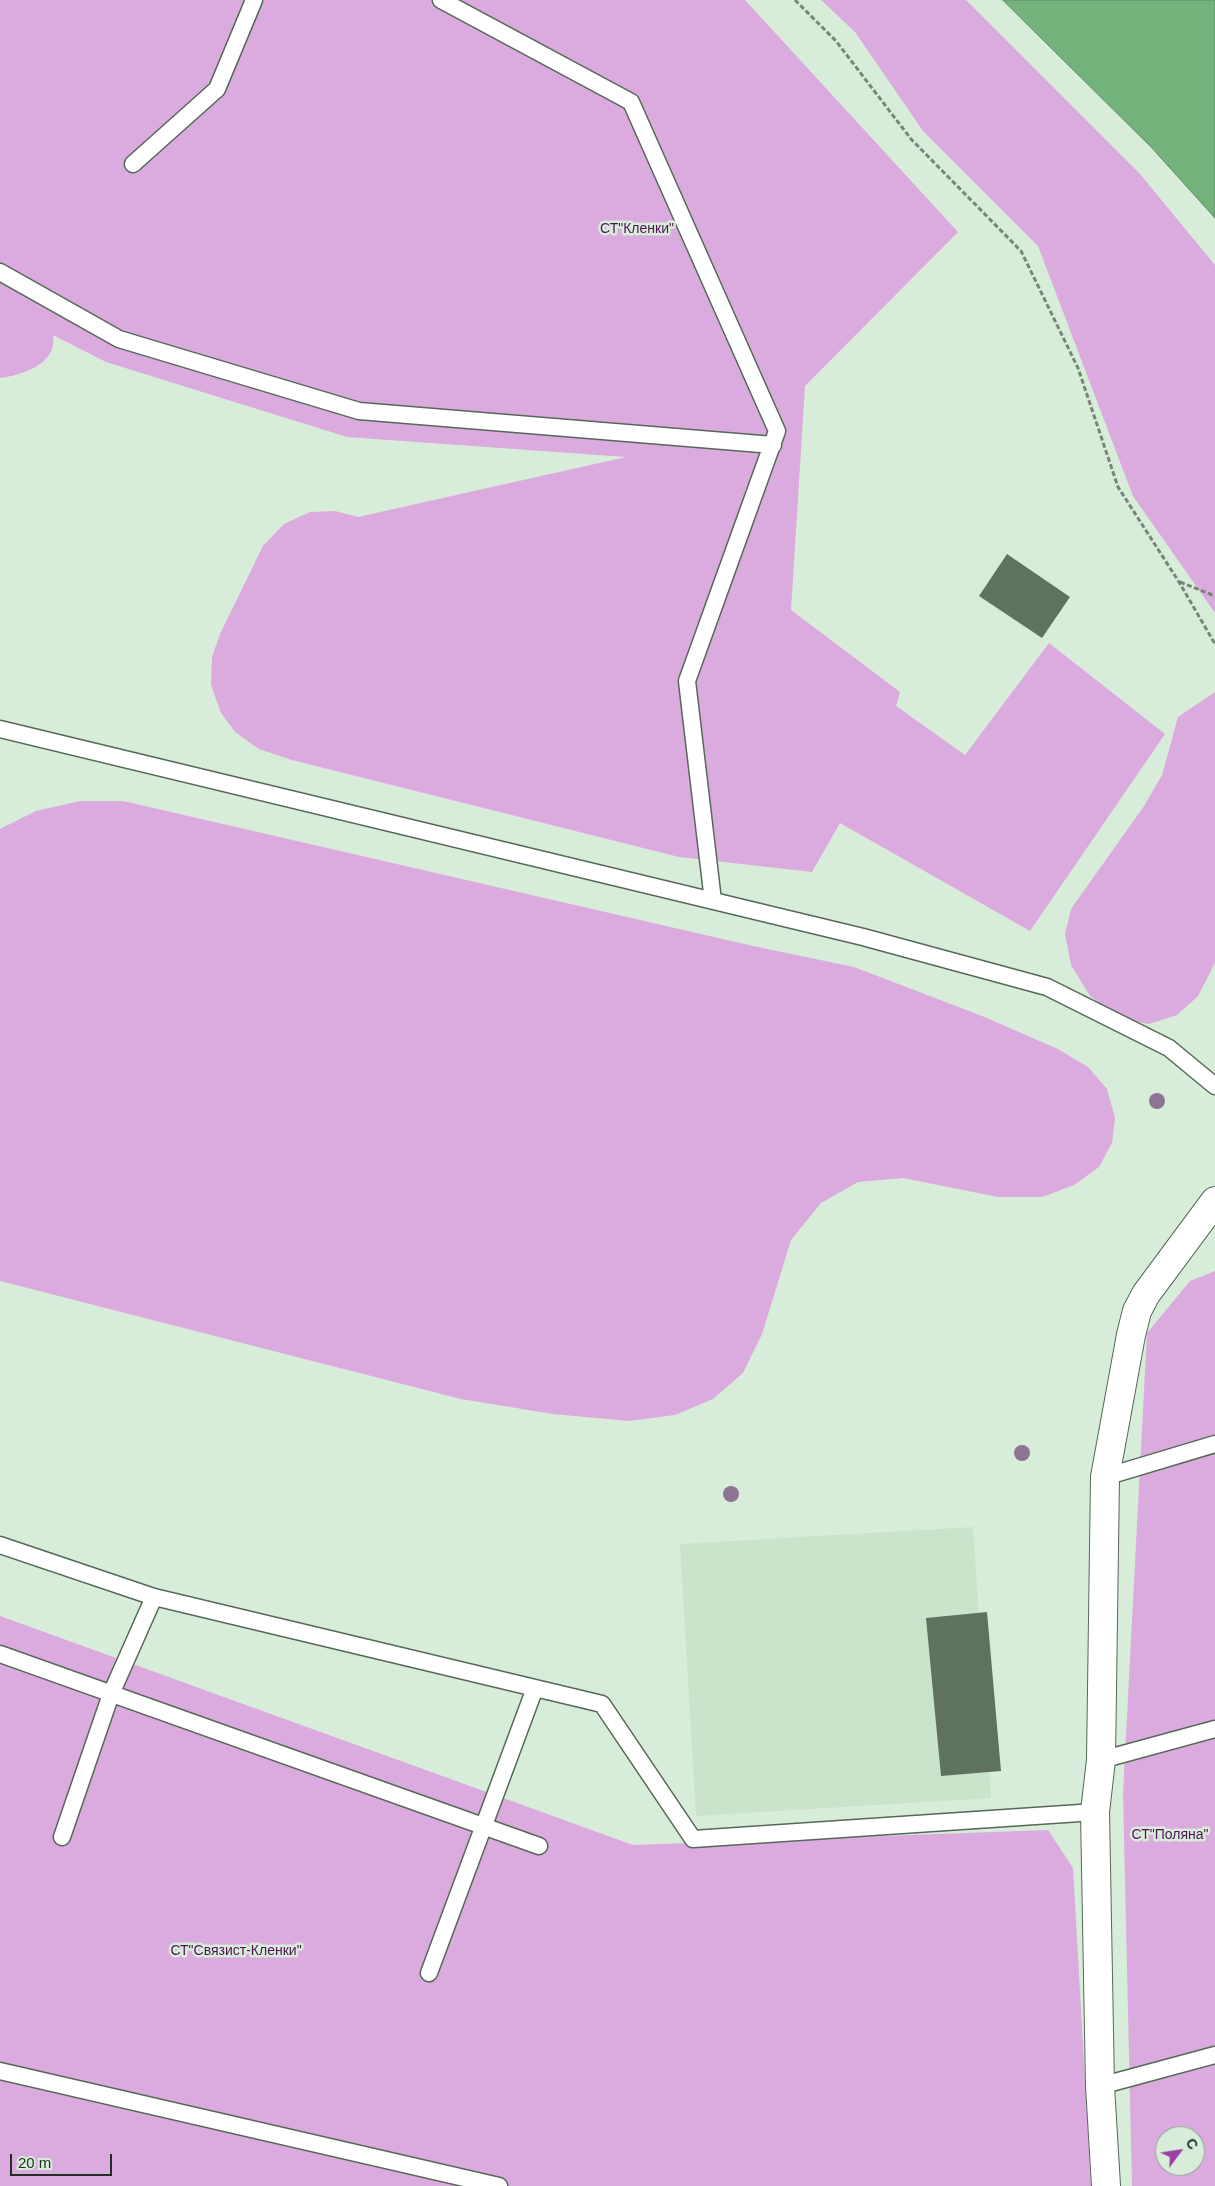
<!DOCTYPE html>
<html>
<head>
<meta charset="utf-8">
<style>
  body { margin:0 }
  #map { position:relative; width:1215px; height:2186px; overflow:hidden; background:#d8edd9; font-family:Arial,sans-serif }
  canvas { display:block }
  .north { position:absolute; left:1155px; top:2126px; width:50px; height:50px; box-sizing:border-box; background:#d8edd9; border:1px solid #90a091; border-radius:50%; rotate:59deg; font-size:14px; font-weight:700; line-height:20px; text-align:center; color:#242c25 }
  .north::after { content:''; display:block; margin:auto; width:18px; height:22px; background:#9e3ea6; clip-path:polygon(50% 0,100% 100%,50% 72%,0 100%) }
  .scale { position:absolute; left:10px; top:2154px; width:102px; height:22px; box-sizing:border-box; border:2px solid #242c25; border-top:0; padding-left:6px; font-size:15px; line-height:18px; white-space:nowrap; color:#242c25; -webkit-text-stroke:4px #d8edd9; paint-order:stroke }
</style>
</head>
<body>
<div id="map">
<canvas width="1215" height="2186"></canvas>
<div class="north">С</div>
<div class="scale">20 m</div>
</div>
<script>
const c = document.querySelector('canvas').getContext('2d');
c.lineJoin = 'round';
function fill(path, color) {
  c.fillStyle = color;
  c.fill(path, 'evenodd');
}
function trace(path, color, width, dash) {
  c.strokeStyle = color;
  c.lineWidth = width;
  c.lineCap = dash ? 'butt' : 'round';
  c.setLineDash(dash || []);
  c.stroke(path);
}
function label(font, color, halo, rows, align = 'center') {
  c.font = font + ' Arial,sans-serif';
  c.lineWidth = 5;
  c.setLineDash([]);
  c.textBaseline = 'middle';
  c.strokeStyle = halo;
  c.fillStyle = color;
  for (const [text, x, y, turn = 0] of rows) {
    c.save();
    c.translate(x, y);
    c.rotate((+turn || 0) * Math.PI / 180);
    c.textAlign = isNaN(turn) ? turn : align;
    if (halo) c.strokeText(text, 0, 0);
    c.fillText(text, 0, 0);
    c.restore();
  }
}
const built = new Path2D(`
  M 973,1527 L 991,1798 L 696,1816 L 680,1544 Z`);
const green = new Path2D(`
  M 0,0 L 745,0 L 958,232 L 805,386 L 791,610 L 900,692 L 896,706 L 965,755 L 1049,643 L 1165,734 L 1030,931 L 840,823 L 812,872 L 679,857 L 292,760 L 259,749 L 235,732 L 221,713 L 211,685 L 212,657 L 220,634 L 263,546 L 284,524 L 310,512 L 335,511 L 358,517 L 626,457 L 347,437 L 106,362 L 53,335 C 58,364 22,375 0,378 Z
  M 821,0 L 966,0 L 1140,174 L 1215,265 L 1215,613 L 1133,496 L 1038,246 L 923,131 L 855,32 Z
  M 1215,692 L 1215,963 L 1198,996 L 1177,1015 L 1149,1024 L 1122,1019 L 1090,996 L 1071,965 L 1065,934 L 1071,909 L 1144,806 L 1162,775 L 1178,717 Z
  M 80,801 L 123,801 L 753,946 L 854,967 L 982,1016 L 1058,1049 L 1088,1067 L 1107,1089 L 1115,1118 L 1112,1143 L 1099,1167 L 1074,1185 L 1042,1197 L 998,1197 L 903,1178 L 858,1182 L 821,1203 L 791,1240 L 762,1334 L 743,1373 L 713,1399 L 675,1415 L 629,1421 L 553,1414 L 461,1399 L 0,1281 L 0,829 L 36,811 Z
  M 1215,1271 L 1215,2186 L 1132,2186 L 1123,1793 L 1147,1333 L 1190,1281 ZM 1165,2136 L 1195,2136 L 1195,2166 L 1165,2166 Z
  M 0,1616 L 633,1845 L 1048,1830 L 1073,1868 L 1091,2186 L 0,2186 Z`);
const water = new Path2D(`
  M 1003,0 L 1215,0 L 1215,218 L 1152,148 Z`);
const building = new Path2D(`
  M 1007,554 L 1070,597 L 1042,638 L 979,596 Z
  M 987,1612 L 1001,1771 L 941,1776 L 926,1618 Z`);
const path = new Path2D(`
  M 795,0 L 836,41 L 911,139 L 1021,251 L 1078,368 L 1118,487 L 1179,582 L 1215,644
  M 1180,582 L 1215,596`);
const service = new Path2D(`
  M 441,0 L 631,102 L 777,431 L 687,681 L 713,901
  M 133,164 L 217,89 L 254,0
  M 0,272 L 119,339 L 359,411 L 773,445
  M 0,729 L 863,937 L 1047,987 L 1169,1048 L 1215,1086
  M 1105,1477 L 1215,1444
  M 0,1545 L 154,1597 L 602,1704 L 693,1839 L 1095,1812
  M 0,1654 L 539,1846
  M 1101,1760 L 1215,1729
  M 62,1837 L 111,1694 L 154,1597
  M 429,1973 L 535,1688
  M 0,2071 L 499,2186
  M 1100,2086 L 1215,2055`);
const minor = new Path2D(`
  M 1106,2186 L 1100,2086 L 1095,1812 L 1101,1760 L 1105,1477 L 1131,1335 L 1137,1311 L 1146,1294 L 1215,1201`);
const trees = [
  [1157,1101],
  [1022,1453],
  [731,1494]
];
const parkNames = [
  ["СТ\"Кленки\"",637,229],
  ["СТ\"Поляна\"",1170,1835],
  ["СТ\"Связист-Кленки\"",236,1951]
];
fill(built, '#c9e4cb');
fill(green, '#dbaade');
fill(water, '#74b27b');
trace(water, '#5c8a61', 1);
fill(building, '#5f7260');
trace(service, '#566857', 19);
trace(minor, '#566857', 30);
trace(path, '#788679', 3, [5, 2.5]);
trace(service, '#fff', 16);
trace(minor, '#fff', 28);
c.fillStyle = '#8e7392';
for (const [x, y] of trees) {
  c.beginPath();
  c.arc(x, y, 8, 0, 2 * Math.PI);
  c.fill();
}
label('14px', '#521058', '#d8edd9', parkNames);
</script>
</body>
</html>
